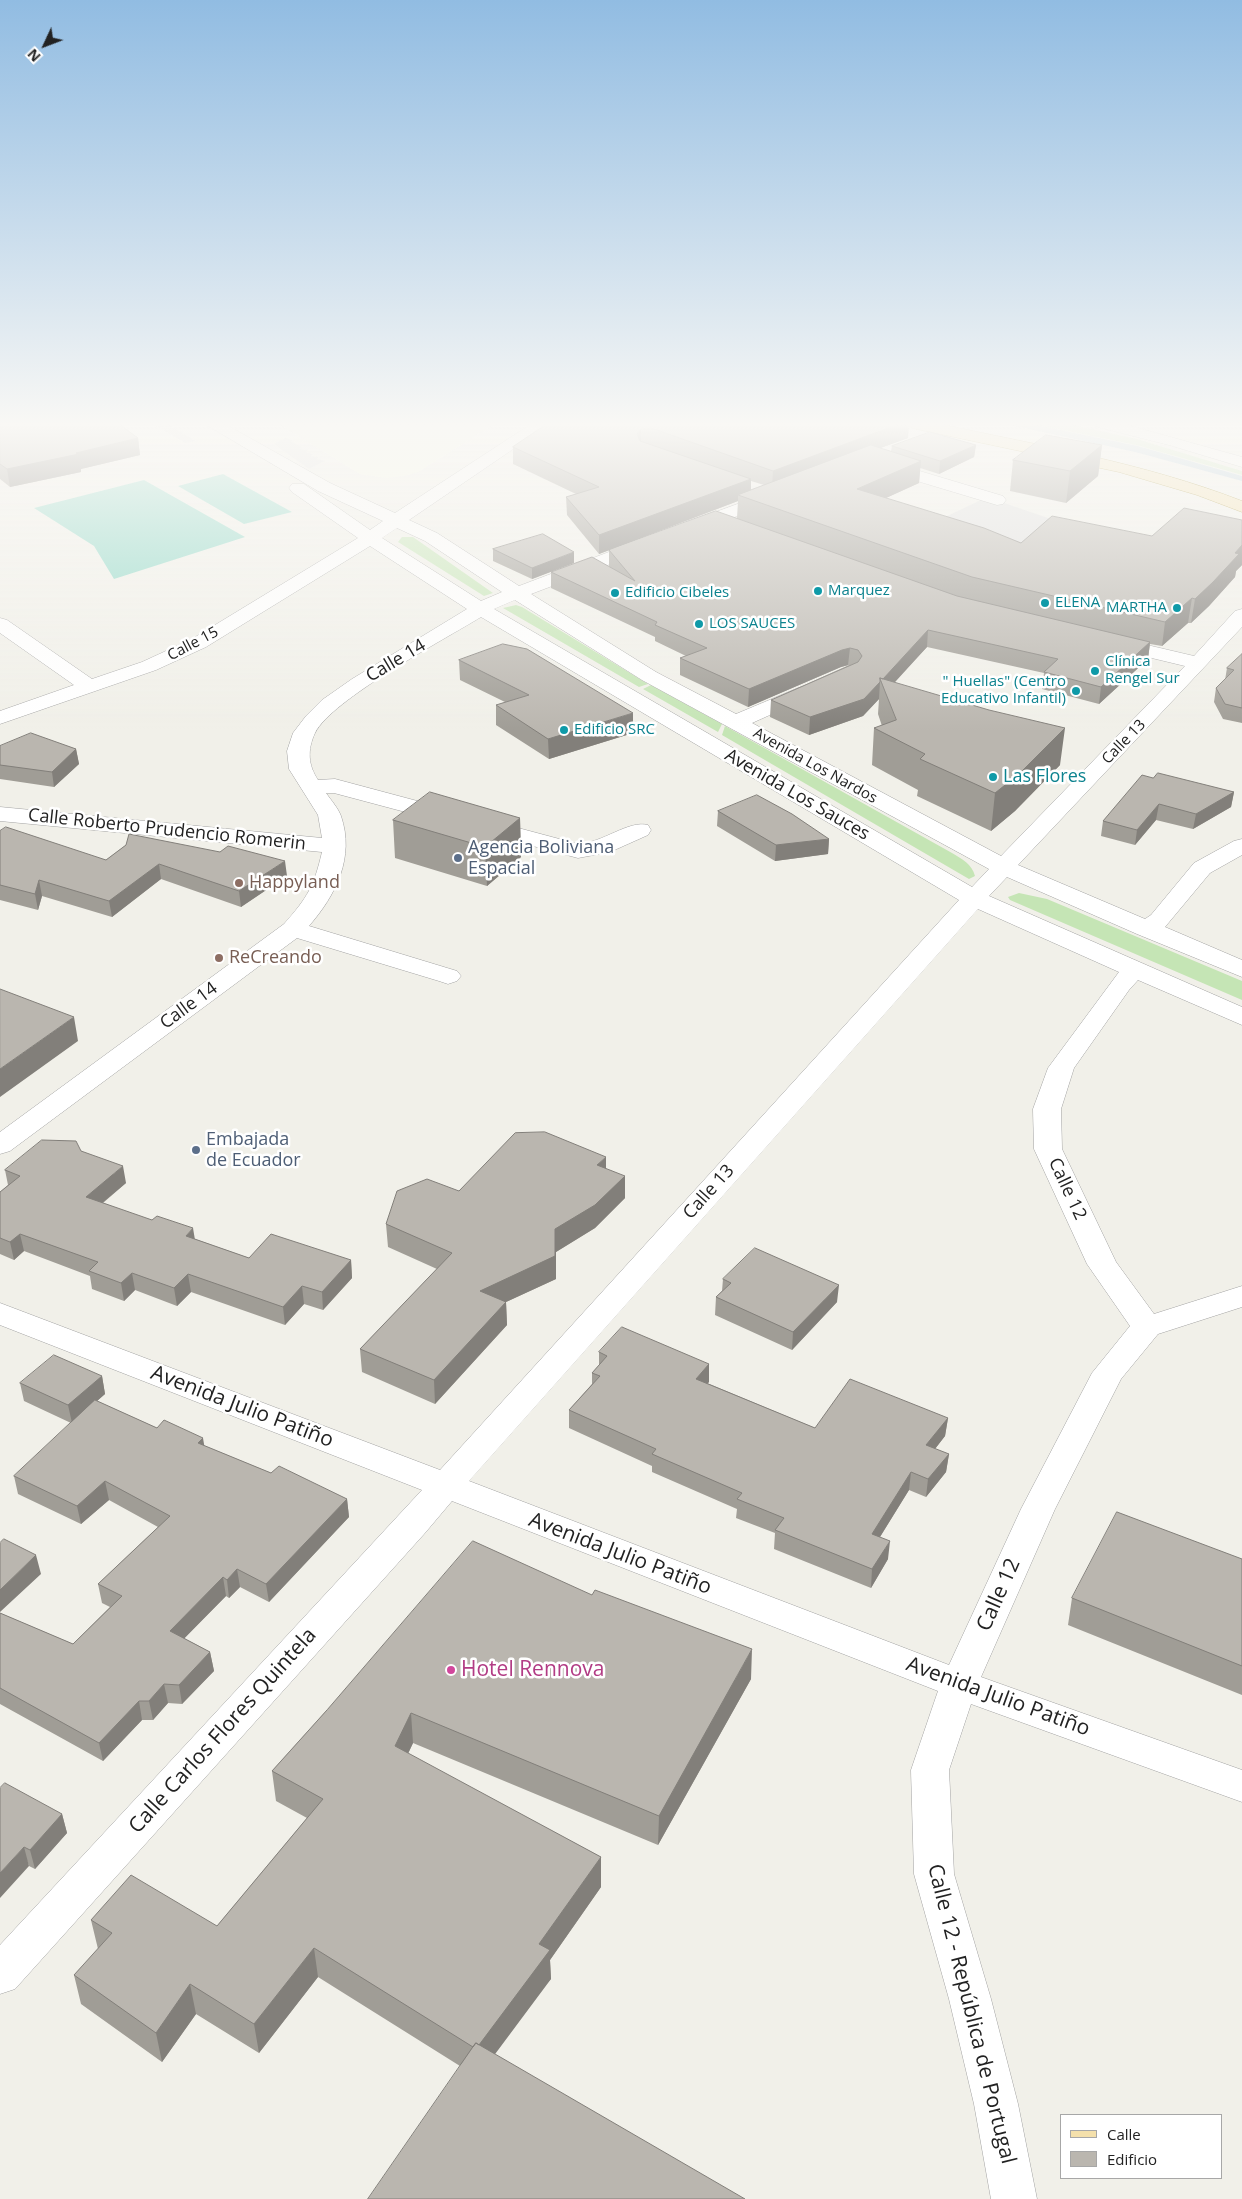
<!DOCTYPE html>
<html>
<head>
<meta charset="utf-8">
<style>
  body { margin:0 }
  #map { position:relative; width:1242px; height:2199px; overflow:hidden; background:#f1f0e9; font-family:"Open Sans",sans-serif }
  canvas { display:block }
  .legend { position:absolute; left:1060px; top:2114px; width:162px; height:65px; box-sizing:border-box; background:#fff; border:1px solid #a7a7a7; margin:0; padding:6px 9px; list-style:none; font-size:15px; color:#222 }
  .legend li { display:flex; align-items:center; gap:10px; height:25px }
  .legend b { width:25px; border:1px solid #a7a7a7 }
  .north { position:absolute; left:20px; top:20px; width:50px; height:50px; -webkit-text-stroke:4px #fff; paint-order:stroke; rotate:227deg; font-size:14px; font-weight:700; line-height:20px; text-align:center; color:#222 }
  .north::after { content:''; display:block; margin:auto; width:18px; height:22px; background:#222; clip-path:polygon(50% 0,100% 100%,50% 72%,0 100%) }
</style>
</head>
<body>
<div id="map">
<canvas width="1242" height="2199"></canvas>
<ul class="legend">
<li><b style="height:6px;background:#f4e0ab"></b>Calle</li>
<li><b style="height:14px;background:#bab6af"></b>Edificio</li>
</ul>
<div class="north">N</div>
</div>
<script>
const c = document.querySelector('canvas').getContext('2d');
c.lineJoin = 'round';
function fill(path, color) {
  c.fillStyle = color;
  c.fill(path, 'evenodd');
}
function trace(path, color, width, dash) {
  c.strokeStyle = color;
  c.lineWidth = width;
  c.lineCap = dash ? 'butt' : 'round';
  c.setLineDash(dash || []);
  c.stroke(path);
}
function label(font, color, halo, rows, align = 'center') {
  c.font = font + ' "Open Sans",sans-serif';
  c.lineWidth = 5;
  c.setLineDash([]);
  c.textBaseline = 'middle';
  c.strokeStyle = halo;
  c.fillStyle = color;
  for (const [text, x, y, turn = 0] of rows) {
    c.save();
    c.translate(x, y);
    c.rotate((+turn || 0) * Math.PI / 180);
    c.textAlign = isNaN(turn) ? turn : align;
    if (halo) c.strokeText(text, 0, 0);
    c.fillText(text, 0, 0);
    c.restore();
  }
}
const residential = new Path2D(`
  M 987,497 L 1051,519 L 1014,556 L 924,527 Z`);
const education = new Path2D(`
  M 279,424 L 494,424 L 418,472 L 404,476 L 386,478 L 360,474 Z`);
const grass = new Path2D(`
  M 1034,424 L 1068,424 L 1137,439 L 1242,471 L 1242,475 L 1136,445 Z
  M 402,537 L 413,537 L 493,593 L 484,596 L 398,542 Z
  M 516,605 L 522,607 L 648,684 L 639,687 L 503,608 Z
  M 651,685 L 722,724 L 718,732 L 643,689 Z
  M 725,726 L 952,853 C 962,859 972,864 975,876 L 969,879 L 722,735 Z
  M 1019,893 L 1047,899 L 1242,981 L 1242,1000 L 1010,900 L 1008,897 Z`);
const pitch = new Path2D(`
  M 223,474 L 292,512 L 244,524 L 178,486 Z
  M 144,480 L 245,537 L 114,579 L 94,546 L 34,508 Z`);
const parking = new Path2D(`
  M 153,424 L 167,424 L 196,441 L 185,443 Z
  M 285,438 L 293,440 L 291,442 L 303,447 L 300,449 L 308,450 L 306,452 L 313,454 L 311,456 L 319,457 L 317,459 L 325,461 L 309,469 L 274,444 Z`);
const water = new Path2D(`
  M 1006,424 L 1031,424 L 1138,446 L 1242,476 L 1242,481 L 1135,452 Z`);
const minor = new Path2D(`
  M 205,424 L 225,424 L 330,483 L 395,513 L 531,424 L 550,424 L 409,520 L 437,533 L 519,586 L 638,541 L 644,540 L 650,541 L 653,545 L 650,549 L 531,594 L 656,672 L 736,714 L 798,688 L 805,686 L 812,688 L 815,692 L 812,696 L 752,723 L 1001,856 L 1185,666 L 1106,647 L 1103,643 L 1106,639 L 1113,637 L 1194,656 L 1235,611 L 1242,609 L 1242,627 L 1018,865 L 1145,919 L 1151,915 L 1194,863 L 1234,841 L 1242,839 L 1242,855 L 1210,873 L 1165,927 L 1242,960 L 1242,977 L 1137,934 L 1007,877 L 989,896 L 1242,1007 L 1242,1025 L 1138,980 L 1129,990 L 1074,1068 L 1061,1109 L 1062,1149 L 1116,1262 L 1154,1314 L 1242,1286 L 1242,1307 L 1158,1334 L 1121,1379 L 1055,1509 L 981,1677 L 1242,1770 L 1242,1802 L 971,1704 L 949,1770 L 954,1874 L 991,1999 L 1018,2104 L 1037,2199 L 991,2199 L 974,2104 L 949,1999 L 914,1874 L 911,1770 L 938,1691 L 452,1501 L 425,1533 L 15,1989 L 0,1994 L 0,1945 L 422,1490 L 0,1325 L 0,1303 L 440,1470 L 959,900 L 481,617 C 445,639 331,700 315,733 C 307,750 308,765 318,780 L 335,779 L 578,844 C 603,843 628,820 648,825 L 651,830 L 648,835 L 610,852 L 578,858 L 334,793 L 326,793 C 331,800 338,808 341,816 C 355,857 336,895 309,926 L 457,971 L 461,976 L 457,981 L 448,984 L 439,981 L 297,938 L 10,1151 L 0,1154 L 0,1132 L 284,924 C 308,897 314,886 322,852 L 0,821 L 0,807 L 322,838 L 318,815 L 289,769 L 287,751 L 293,733 L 306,716 L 322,700 L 352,679 L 467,609 L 370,546 L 206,647 L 156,670 L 0,724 L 0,711 L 74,685 L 0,633 L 0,618 L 7,620 L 92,679 L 142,662 L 192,639 L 358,538 L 292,492 L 289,488 L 292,484 L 304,484 L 370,530 L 383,521 L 318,491 ZM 397,528 L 425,541 L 502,592 L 481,601 L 382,538 ZM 515,600 L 642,680 L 989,869 L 972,887 L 494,609 ZM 978,909 L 1119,972 L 1048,1068 L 1033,1109 L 1034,1149 L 1087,1264 L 1130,1326 L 1092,1373 L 1021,1509 L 949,1665 L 469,1481 Z
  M 1095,424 L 1124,424 L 1242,457 L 1242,467 L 1169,445 L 1097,427 Z
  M 883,460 L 1003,496 L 1006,500 L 1003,504 L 997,505 L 877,469 L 875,465 L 877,461 Z
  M 773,491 L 779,492 L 782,496 L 779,500 L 698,531 L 692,532 L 686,531 L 683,527 L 686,523 Z`);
const major = new Path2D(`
  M 908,424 L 940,424 C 1042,446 1144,463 1242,501 L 1242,512 L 1197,495 L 1119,472 L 916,429 L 910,427 Z`);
const wall = new Path2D(`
  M 0,424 L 138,438 L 140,455 L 81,469 L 81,472 L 10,487 L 0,479 Z
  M 547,424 L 908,438 L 880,448 L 891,451 L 892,446 L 976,445 L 974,457 L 939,474 L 920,468 L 919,483 L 886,498 L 1021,543 L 1152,536 L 1242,520 L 1242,565 L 1236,571 L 1235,577 L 1209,606 L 1191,623 L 1188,623 L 1162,646 L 1150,644 L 1148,659 L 1099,704 L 1042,689 L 1044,673 L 927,647 L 894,682 L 1060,765 L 1015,811 L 991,831 L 917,796 L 918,790 L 872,765 L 874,728 L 882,726 L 878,714 L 879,699 L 863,716 L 809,735 L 770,717 L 771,700 L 849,665 L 841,667 L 748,707 L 680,675 L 680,658 L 686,656 L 655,641 L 655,637 L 551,588 L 551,572 L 610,568 L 609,566 L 609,550 L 737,518 L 738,501 L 599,554 L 567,515 L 566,497 L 576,494 L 513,464 L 513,447 ZM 751,481 L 764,485 L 751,490 Z
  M 1102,445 L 1098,476 L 1066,503 L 1010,491 L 1013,460 Z
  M 493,549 L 574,563 L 532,579 L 493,561 Z
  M 1242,654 L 1242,723 L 1223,719 L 1214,702 L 1216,688 L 1225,680 L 1227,668 Z
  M 459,660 L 633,733 L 549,759 L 496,725 L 496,705 L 505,702 L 460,680 Z
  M 0,746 L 76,749 L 79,764 L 54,787 L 0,779 Z
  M 1153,778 L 1234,792 L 1231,807 L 1193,829 L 1156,820 L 1135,845 L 1101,836 L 1103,821 Z
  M 718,811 L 829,839 L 828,854 L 775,861 L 717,826 Z
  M 520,818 L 521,857 L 487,886 L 395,858 L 393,820 Z
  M 0,831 L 106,860 L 126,845 L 287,876 L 241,907 L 161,879 L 112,917 L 42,896 L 38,910 L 0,900 Z
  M 81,1151 L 126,1183 L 103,1203 L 195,1239 L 249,1258 L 351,1260 L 352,1278 L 323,1310 L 304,1304 L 285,1325 L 191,1292 L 177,1306 L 135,1290 L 124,1301 L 92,1289 L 90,1276 L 24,1251 L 14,1260 L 0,1254 L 0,1192 L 8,1185 L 5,1170 Z
  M 606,1168 L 625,1198 L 595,1228 L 556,1252 L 556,1279 L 506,1302 L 507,1325 L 435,1404 L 362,1372 L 360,1349 L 437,1269 L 388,1247 L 386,1224 L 459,1191 Z
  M 723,1279 L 837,1302 L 792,1350 L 715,1315 L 716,1297 L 722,1291 Z
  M 599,1352 L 709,1364 L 709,1382 L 707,1383 L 815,1428 L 948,1418 L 945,1436 L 935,1449 L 949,1454 L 946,1472 L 926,1497 L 909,1490 L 880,1537 L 888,1559 L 871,1588 L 774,1549 L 775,1533 L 736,1518 L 737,1509 L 652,1472 L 652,1466 L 569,1428 L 569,1410 L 592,1384 L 592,1373 L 599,1365 Z
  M 102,1376 L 105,1394 L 97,1401 L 157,1428 L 205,1446 L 271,1473 L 347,1499 L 349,1517 L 269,1602 L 240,1587 L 229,1598 L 226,1596 L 184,1638 L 210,1652 L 214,1671 L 182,1704 L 168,1703 L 153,1720 L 142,1720 L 103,1761 L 0,1704 L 0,1613 L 73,1644 L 110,1607 L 102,1603 L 98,1584 L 158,1527 L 109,1500 L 81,1524 L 18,1494 L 14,1476 L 71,1423 L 24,1401 L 20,1383 Z
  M 1242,1559 L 1242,1695 L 1068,1625 L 1072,1598 Z
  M 751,1679 L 658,1845 L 413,1743 L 408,1754 L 601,1857 L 601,1887 L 550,1960 L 551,1979 L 460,2066 L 318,1977 L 259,2053 L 196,2014 L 162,2062 L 81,2004 L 74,1975 L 98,1949 L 91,1920 L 217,1926 L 307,1818 L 276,1801 L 272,1771 L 327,1710 Z
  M 0,1788 L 62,1814 L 67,1833 L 35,1869 L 29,1866 Z`);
const shadedWall = new Path2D(`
  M 899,424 L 909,424 L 908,438 L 772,488 L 773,471 Z
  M 641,429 L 641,446 L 637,434 Z
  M 138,438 L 140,455 L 81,469 L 81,472 L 10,487 L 7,469 Z
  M 976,445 L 974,457 L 939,474 L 940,461 Z
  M 1102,445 L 1098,476 L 1066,503 L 1070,471 Z
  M 921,461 L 919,483 L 855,512 L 857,489 Z
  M 751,479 L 751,496 L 738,495 L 738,501 L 599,554 L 599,535 Z
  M 1242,545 L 1242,565 L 1236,571 L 1235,577 L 1209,606 L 1191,623 L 1195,599 Z
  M 574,552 L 574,563 L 532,579 L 532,568 Z
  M 1192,598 L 1188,623 L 1162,646 L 1165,622 Z
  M 928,630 L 927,647 L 886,692 L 881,681 Z
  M 1150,642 L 1148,659 L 1099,704 L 1101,687 Z
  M 850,648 L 848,665 L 841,667 L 748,707 L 749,689 L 842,650 Z
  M 880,682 L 879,699 L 863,716 L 809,735 L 810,717 Z
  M 633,713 L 633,733 L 549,759 L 548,739 Z
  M 1065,728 L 1060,765 L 1015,811 L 991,831 L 995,793 Z
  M 76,749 L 79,764 L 54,787 L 52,772 Z
  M 1234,792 L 1231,807 L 1193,829 L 1196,814 Z
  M 1159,804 L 1156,820 L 1135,845 L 1137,830 Z
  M 520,818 L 521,857 L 487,886 L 485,847 Z
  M 829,839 L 828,854 L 775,861 L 776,845 Z
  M 285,861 L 287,876 L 241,907 L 239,891 Z
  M 159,864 L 161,879 L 112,917 L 109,901 Z
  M 39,880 L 42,896 L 38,910 L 35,894 Z
  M 74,1017 L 78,1041 L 0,1097 L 0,1069 Z
  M 606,1157 L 606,1179 L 597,1165 Z
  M 123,1166 L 126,1183 L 89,1214 L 86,1197 Z
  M 625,1176 L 625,1198 L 595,1228 L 556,1252 L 556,1279 L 506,1302 L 507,1325 L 435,1404 L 434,1380 L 480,1291 L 555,1229 Z
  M 193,1228 L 196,1246 L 186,1236 Z
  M 20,1234 L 24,1251 L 14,1260 L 10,1242 Z
  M 351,1260 L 352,1278 L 323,1310 L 322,1292 Z
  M 132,1273 L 135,1290 L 124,1301 L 121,1283 Z
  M 188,1274 L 191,1292 L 177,1306 L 174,1288 Z
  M 839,1285 L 837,1302 L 792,1350 L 793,1332 Z
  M 302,1286 L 304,1304 L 285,1325 L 283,1307 Z
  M 709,1364 L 709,1382 L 696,1397 L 696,1379 Z
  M 102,1376 L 105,1394 L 72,1423 L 68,1405 Z
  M 948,1418 L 945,1436 L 924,1463 L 926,1445 Z
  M 203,1438 L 206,1456 L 198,1443 Z
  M 949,1454 L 946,1472 L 926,1497 L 928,1479 Z
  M 911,1472 L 909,1490 L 870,1553 L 872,1534 Z
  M 105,1481 L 109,1500 L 81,1524 L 77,1506 Z
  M 347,1499 L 349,1517 L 269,1602 L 266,1584 Z
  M 890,1541 L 888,1559 L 871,1588 L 872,1569 Z
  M 36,1555 L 41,1574 L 0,1612 L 0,1590 Z
  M 237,1569 L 240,1587 L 229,1598 L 227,1580 Z
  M 223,1577 L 226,1596 L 174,1649 L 170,1631 Z
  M 752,1649 L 751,1679 L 658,1845 L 659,1816 Z
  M 210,1652 L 214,1671 L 182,1704 L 179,1685 Z
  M 164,1684 L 168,1703 L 153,1720 L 149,1701 Z
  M 139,1701 L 142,1720 L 103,1761 L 99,1743 Z
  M 411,1713 L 413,1743 L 397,1776 L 395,1746 Z
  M 62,1814 L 67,1833 L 35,1869 L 30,1850 Z
  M 24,1847 L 29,1866 L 0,1898 L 0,1873 Z
  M 601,1857 L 601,1887 L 550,1960 L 551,1979 L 478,2077 L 476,2048 L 539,1944 Z
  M 314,1948 L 318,1977 L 259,2053 L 254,2024 Z
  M 190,1984 L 196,2014 L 162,2062 L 156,2033 Z`);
const building = new Path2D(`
  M 0,424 L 119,424 L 138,438 L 76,453 L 79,454 L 7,469 L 0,464 Z
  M 547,424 L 899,424 L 773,471 L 654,429 L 641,429 L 637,434 L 640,441 L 751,479 L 599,535 L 566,497 L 599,487 L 513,447 Z
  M 930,432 L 976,445 L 940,461 L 892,446 Z
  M 1046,435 L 1102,445 L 1070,471 L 1013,460 Z
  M 871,445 L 921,461 L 857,489 L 984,528 L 1021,543 L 1052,516 L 1152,536 L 1184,508 L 1242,520 L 1242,545 L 1235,553 L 1239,554 L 1213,582 L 1195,599 L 1192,598 L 1165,622 L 972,577 L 738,495 Z
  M 716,511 L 957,596 L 1150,642 L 1101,687 L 1044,672 L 1058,659 L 928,630 L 883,679 L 880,678 L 880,682 L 864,699 L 810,717 L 771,700 L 858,662 L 862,656 L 858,650 L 850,648 L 842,650 L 749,689 L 680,658 L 707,648 L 655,625 L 657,622 L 551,572 L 592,557 L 635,581 L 609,550 Z
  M 543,534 L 574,552 L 532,568 L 493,549 Z
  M 503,644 L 527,649 L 633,713 L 548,739 L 496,705 L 529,695 L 459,660 Z
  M 1242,654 L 1242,708 L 1225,704 L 1216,688 L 1234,670 L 1227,668 Z
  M 880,678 L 989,710 L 1065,728 L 1019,774 L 995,793 L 920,759 L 925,754 L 874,728 L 896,720 Z
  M 31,733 L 76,749 L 52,772 L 0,765 L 0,746 Z
  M 1158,773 L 1234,792 L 1196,814 L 1159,804 L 1137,830 L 1103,821 L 1142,775 L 1153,778 Z
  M 430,792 L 520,818 L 485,847 L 393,820 Z
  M 757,795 L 792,814 L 829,839 L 776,845 L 718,811 Z
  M 6,827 L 106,860 L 126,845 L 129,834 L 220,852 L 228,846 L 285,861 L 239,891 L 159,864 L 109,901 L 39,880 L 35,894 L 0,885 L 0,831 Z
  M 0,989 L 74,1017 L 0,1069 Z
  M 545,1132 L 606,1157 L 597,1165 L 625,1176 L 595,1205 L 555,1229 L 555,1256 L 480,1291 L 506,1302 L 434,1380 L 360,1349 L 452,1253 L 386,1224 L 397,1191 L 427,1179 L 459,1191 L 515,1133 Z
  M 42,1140 L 76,1141 L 81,1151 L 123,1166 L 86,1197 L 152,1220 L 157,1216 L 193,1228 L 186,1236 L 249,1258 L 271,1234 L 351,1260 L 322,1292 L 302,1286 L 283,1307 L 188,1274 L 174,1288 L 132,1273 L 121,1283 L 89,1271 L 98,1262 L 20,1234 L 10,1242 L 0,1238 L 0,1192 L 20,1176 L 5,1170 Z
  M 755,1248 L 839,1285 L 793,1332 L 716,1297 L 731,1283 L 723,1279 Z
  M 622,1327 L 709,1364 L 696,1379 L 815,1428 L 850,1379 L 948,1418 L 926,1445 L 949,1454 L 928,1479 L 911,1472 L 872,1534 L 890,1541 L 872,1569 L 775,1530 L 784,1518 L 737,1499 L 742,1493 L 652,1454 L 656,1449 L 569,1410 L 600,1376 L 592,1373 L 607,1356 L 599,1352 Z
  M 54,1355 L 102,1376 L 68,1405 L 20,1383 Z
  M 95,1400 L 157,1428 L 164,1420 L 203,1438 L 198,1443 L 271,1473 L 279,1466 L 347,1499 L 266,1584 L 237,1569 L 227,1580 L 223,1577 L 170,1631 L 210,1652 L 179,1685 L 164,1684 L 149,1701 L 139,1701 L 99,1743 L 0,1688 L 0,1613 L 73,1644 L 122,1596 L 98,1584 L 170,1516 L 105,1481 L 77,1506 L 14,1476 Z
  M 1117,1512 L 1242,1559 L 1242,1666 L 1072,1598 Z
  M 4,1539 L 36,1555 L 0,1590 L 0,1543 Z
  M 473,1541 L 592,1595 L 595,1590 L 752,1649 L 659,1816 L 411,1713 L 395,1746 L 601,1857 L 539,1944 L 550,1950 L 479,2045 L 476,2043 L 473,2047 L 314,1948 L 254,2024 L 190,1984 L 156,2033 L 74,1975 L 112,1933 L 91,1920 L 131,1875 L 217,1926 L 323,1799 L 272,1771 L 327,1710 Z
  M 5,1783 L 62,1814 L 30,1850 L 24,1847 L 0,1873 L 0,1788 Z
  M 476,2043 L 745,2199 L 368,2199 Z`);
const markers = [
  [818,591,5,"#0f9aa8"],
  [615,593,5,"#0f9aa8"],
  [1045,603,5,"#0f9aa8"],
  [1177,608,5,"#0f9aa8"],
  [699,624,5,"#0f9aa8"],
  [1095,671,5,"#0f9aa8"],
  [1076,691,5,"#0f9aa8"],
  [564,730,5,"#0f9aa8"],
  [993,777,5,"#0f9aa8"],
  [458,858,5,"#5c6f8a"],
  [239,883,5,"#8d6e63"],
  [219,958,5,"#8d6e63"],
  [196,1150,5,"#5c6f8a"],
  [451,1670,5,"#d1479c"]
];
const farCulturenames = [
  ["Marquez",828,591],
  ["Edificio Cibeles",625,593],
  ["ELENA",1055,603],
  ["MARTHA",1167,608,"right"],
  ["LOS SAUCES",709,624],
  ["Clínica",1105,662],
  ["Rengel Sur",1105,679],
  ["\" Huellas\" (Centro",1066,682,"right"],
  ["Educativo Infantil)",1066,699,"right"],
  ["Edificio SRC",574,730]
];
const farStreetnames = [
  ["Calle 15",193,644,-28],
  ["Calle 13",1124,742,-46],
  ["Avenida Los Nardos",815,766,29]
];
const streetNames = [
  ["Calle 14",396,661,-31],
  ["Avenida Los Sauces",797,795,30],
  ["Calle Roberto Prudencio Romerin",167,830,6],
  ["Calle 14",189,1006,-36],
  ["Calle 12",1067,1189,65],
  ["Calle 13",709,1192,-48]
];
const cultureNames = [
  ["Las Flores",1003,777]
];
const serviceNames = [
  ["Agencia Boliviana",468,848],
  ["Espacial",468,869],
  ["Embajada",206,1140],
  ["de Ecuador",206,1161]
];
const educationNames = [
  ["Happyland",249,883],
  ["ReCreando",229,958]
];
const nearStreetnames = [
  ["Avenida Julio Patiño",242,1407,21],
  ["Avenida Julio Patiño",620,1554,21],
  ["Calle 12",999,1595,-66],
  ["Avenida Julio Patiño",998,1697,20],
  ["Calle Carlos Flores Quintela",223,1731,-48],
  ["Calle 12 - República de Portugal",971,2014,76]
];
const nearHotelnames = [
  ["Hotel Rennova",461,1670]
];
fill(residential, '#dfdfdf');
fill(education, '#f9fde7');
fill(grass, '#c5e5b5');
fill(pitch, '#8fd8c7');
fill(parking, '#e2e2e2');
fill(water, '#aec9da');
trace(minor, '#a3a3a3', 1);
trace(major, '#917a0e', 1);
fill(minor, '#fff');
fill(major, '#f4e0ab');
fill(wall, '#a09d96');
fill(shadedWall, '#827f7a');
fill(building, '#bab6af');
trace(building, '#827f7a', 1);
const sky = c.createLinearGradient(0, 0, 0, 732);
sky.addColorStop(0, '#91bce2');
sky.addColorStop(0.58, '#f9f8f5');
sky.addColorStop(1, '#f9f8f500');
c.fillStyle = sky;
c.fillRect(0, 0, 1242, 732);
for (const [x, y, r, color] of markers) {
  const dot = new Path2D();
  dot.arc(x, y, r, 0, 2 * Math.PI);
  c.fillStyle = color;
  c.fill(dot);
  trace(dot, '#fff', 2);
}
label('15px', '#0d838f', '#fff', farCulturenames, 'left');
label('15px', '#222', '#fff', farStreetnames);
label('18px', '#222', '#fff', streetNames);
label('18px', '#0d838f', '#fff', cultureNames, 'left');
label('18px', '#4e5e75', '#fff', serviceNames, 'left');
label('18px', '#785e54', '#fff', educationNames, 'left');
label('21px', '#222', '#fff', nearStreetnames);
label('21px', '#b23c85', '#fff', nearHotelnames, 'left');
</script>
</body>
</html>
